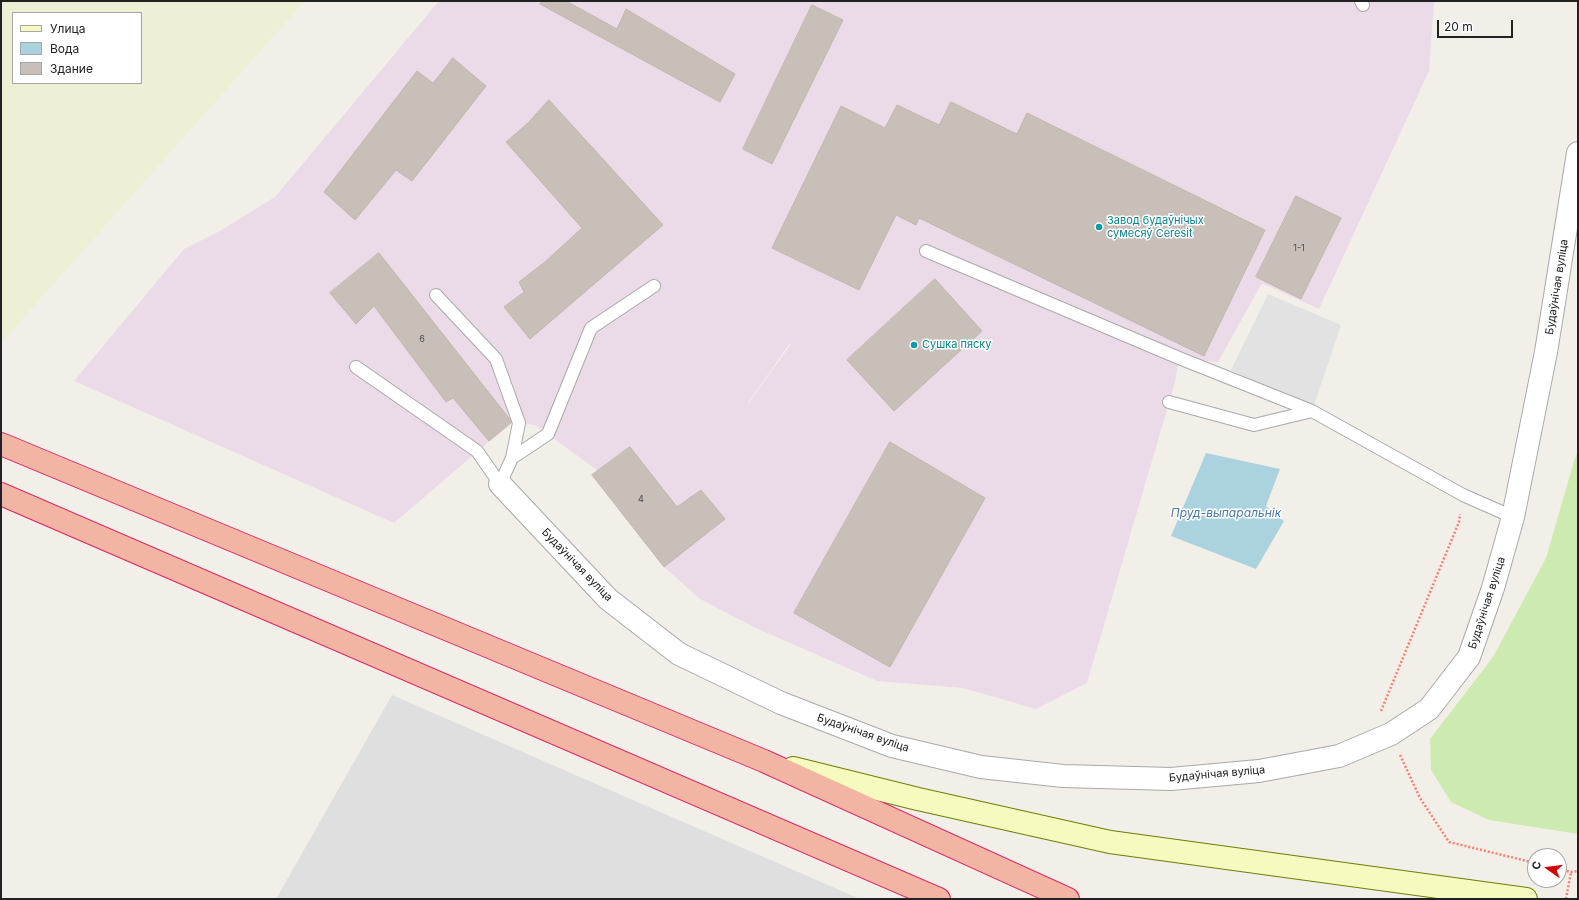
<!DOCTYPE html>
<html>
<head>
<meta charset="utf-8">
<style>
  body { margin:0 }
  #map { position:relative; width:1579px; height:900px; overflow:hidden; background:#f2efe9; font-family:Inter,sans-serif }
  canvas { display:block }
  .frame { position:absolute; inset:0; border:2px solid #222; pointer-events:none }
  .legend { position:absolute; left:12px; top:12px; width:130px; height:72px; box-sizing:border-box; background:#fff; border:1px solid #a7a7a7; margin:0; padding:5px 7px; list-style:none; font-size:12px; color:#222 }
  .legend li { display:flex; align-items:center; gap:8px; height:20px }
  .legend b { width:20px; border:1px solid #a7a7a7 }
  .north { position:absolute; left:1527px; top:848px; width:40px; height:40px; box-sizing:border-box; background:#fff; border:1px solid #a7a7a7; border-radius:50%; rotate:284deg; font-size:11px; font-weight:700; line-height:16px; text-align:center; color:#222 }
  .north::after { content:''; display:block; margin:auto; width:14px; height:18px; background:#d40000; clip-path:polygon(50% 0,100% 100%,50% 72%,0 100%) }
  .scale { position:absolute; left:1437px; top:20px; width:76px; height:18px; box-sizing:border-box; border:2px solid #222; border-top:0; padding-left:5px; font-size:12px; line-height:14px; white-space:nowrap; color:#222; -webkit-text-stroke:3px #fff; paint-order:stroke }
</style>
</head>
<body>
<div id="map">
<canvas width="1579" height="900"></canvas>
<div class="frame"></div>
<ul class="legend">
<li><b style="height:5px;background:#f7fabf"></b>Улица</li>
<li><b style="height:11px;background:#aad3df"></b>Вода</li>
<li><b style="height:11px;background:#c7bfb8"></b>Здание</li>
</ul>
<div class="north">С</div>
<div class="scale">20 m</div>
</div>
<script>
const c = document.querySelector('canvas').getContext('2d');
c.lineJoin = 'round';
function fill(path, color) {
  c.fillStyle = color;
  c.fill(path, 'evenodd');
}
function trace(path, color, width, dash) {
  c.strokeStyle = color;
  c.lineWidth = width;
  c.lineCap = dash ? 'butt' : 'round';
  c.setLineDash(dash || []);
  c.stroke(path);
}
function label(font, color, halo, rows, align = 'center') {
  c.font = font + ' Inter,sans-serif';
  c.lineWidth = 3;
  c.setLineDash([]);
  c.textBaseline = 'middle';
  c.strokeStyle = halo;
  c.fillStyle = color;
  for (const [text, x, y, turn = 0] of rows) {
    c.save();
    c.translate(x, y);
    c.rotate((+turn || 0) * Math.PI / 180);
    c.textAlign = isNaN(turn) ? turn : align;
    if (halo) c.strokeText(text, 0, 0);
    c.fillText(text, 0, 0);
    c.restore();
  }
}
const residential = new Path2D(`
  M 392,695 L 860,899 L 276,899 Z`);
const industrial = new Path2D(`
  M 439,1 L 1434,1 L 1429,71 L 1319,309 L 1262,283 L 1218,362 L 1179,358 L 1175,382 L 1087,683 L 1036,709 L 963,688 L 877,681 L 758,629 L 700,599 L 664,567 L 592,475 L 597,470 L 535,425 L 512,422 L 394,523 L 74,381 L 184,249 L 218,232 L 275,197 ZM 790,343 L 791,344 L 748,404 L 748,403 Z`);
const farmland = new Path2D(`
  M 1,1 L 305,1 L 3,341 L 1,340 ZM 13,13 L 141,13 L 141,83 L 13,83 Z`);
const grass = new Path2D(`
  M 1578,452 L 1578,834 L 1489,820 L 1451,802 L 1431,770 L 1430,739 L 1493,657 L 1546,558 L 1575,458 Z`);
const parking = new Path2D(`
  M 1268,294 L 1341,325 L 1312,411 L 1231,370 Z`);
const water = new Path2D(`
  M 1206,453 L 1280,469 L 1266,506 L 1284,521 L 1256,569 L 1171,536 Z`);
const building = new Path2D(`
  M 542,1 L 566,1 L 617,29 L 626,9 L 735,74 L 720,102 L 540,4 Z
  M 812,5 L 843,20 L 772,164 L 743,149 Z
  M 453,58 L 486,86 L 412,181 L 396,170 L 355,220 L 324,192 L 417,71 L 433,83 Z
  M 549,100 L 663,225 L 530,339 L 504,307 L 524,292 L 519,282 L 545,262 L 582,228 L 506,142 L 528,123 Z
  M 951,102 L 1017,134 L 1027,113 L 1265,230 L 1204,356 L 919,218 L 916,225 L 896,215 L 859,290 L 772,248 L 841,106 L 885,128 L 897,105 L 939,125 Z
  M 1296,196 L 1341,218 L 1301,299 L 1256,277 Z
  M 379,253 L 512,422 L 489,441 L 453,398 L 446,402 L 374,306 L 356,324 L 330,293 Z
  M 935,279 L 982,331 L 894,411 L 847,360 Z
  M 890,442 L 985,498 L 890,667 L 794,613 Z
  M 630,447 L 677,507 L 701,490 L 725,519 L 664,567 L 592,475 Z`);
const path = new Path2D(`
  M 1381,711 L 1459,522 L 1460,514
  M 1400,755 L 1420,798 L 1449,842 L 1535,863
  M 1559,869 L 1571,872 L 1578,871
  M 1566,899 L 1571,872`);
const service = new Path2D(`
  M 1361,1 L 1363,5
  M 926,251 L 1179,358 L 1312,411 L 1463,495 L 1513,517
  M 436,295 L 496,359 L 519,423 L 512,458 L 500,484
  M 356,367 L 477,451 L 500,484
  M 1169,402 L 1254,425 L 1312,411
  M 512,458 L 548,434 L 591,328 L 654,286`);
const minor = new Path2D(`
  M 500,484 L 608,599 L 679,654 L 781,703 L 892,746 L 981,767 L 1063,776 L 1171,779 L 1259,771 L 1339,756 L 1391,734 L 1429,709 L 1469,657 L 1493,588 L 1513,517 L 1546,352 L 1578,153`);
const secondary = new Path2D(`
  M 793,768 L 918,799 L 1110,842 L 1526,899`);
const trunk = new Path2D(`
  M 1,444 L 764,761 L 1068,899
  M 1,494 L 939,899`);
const markers = [
  [1099,227,4,"#0f9aa8"],
  [914,345,4,"#0f9aa8"]
];
const numberNames = [
  ["1-1",1299,248],
  ["6",422,339],
  ["4",641,499]
];
const cultureNames = [
  ["Завод будаўнічых",1107,221],
  ["сумесяў Ceresit",1107,234],
  ["Сушка пяску",922,345]
];
const streetNames = [
  ["Будаўнічая вуліца",1557,287,-81],
  ["Будаўнічая вуліца",577,565,46],
  ["Будаўнічая вуліца",1487,603,-72],
  ["Будаўнічая вуліца",863,733,19],
  ["Будаўнічая вуліца",1217,774,-5]
];
const waterNames = [
  ["Пруд-выпаральнік",1226,513]
];
fill(residential, '#e0dfdf');
fill(industrial, '#ebdbe8');
fill(farmland, '#eef0d5');
fill(grass, '#cdebb0');
fill(parking, '#e2e2e2');
fill(water, '#aad3df');
fill(building, '#c7bfb8');
trace(building, '#c4b6ab', 1);
trace(service, '#a9a9a9', 14);
trace(minor, '#a9a9a9', 24);
trace(secondary, '#707d05', 24);
trace(trunk, '#dc2a67', 24);
trace(path, '#fa8072', 2.5, [2, 2]);
trace(service, '#fff', 12);
trace(minor, '#fff', 22);
trace(secondary, '#f7fabf', 22);
trace(trunk, '#f2b4a3', 22);
for (const [x, y, r, color] of markers) {
  const dot = new Path2D();
  dot.arc(x, y, r, 0, 2 * Math.PI);
  c.fillStyle = color;
  c.fill(dot);
  trace(dot, '#fff', 1.5);
}
label('9px', '#4b4948', null, numberNames);
label('11px', '#0d838f', '#fff', cultureNames, 'left');
label('11px', '#222', '#fff', streetNames);
label('italic 12px', '#4a7aab', '#fff', waterNames);
</script>
</body>
</html>
